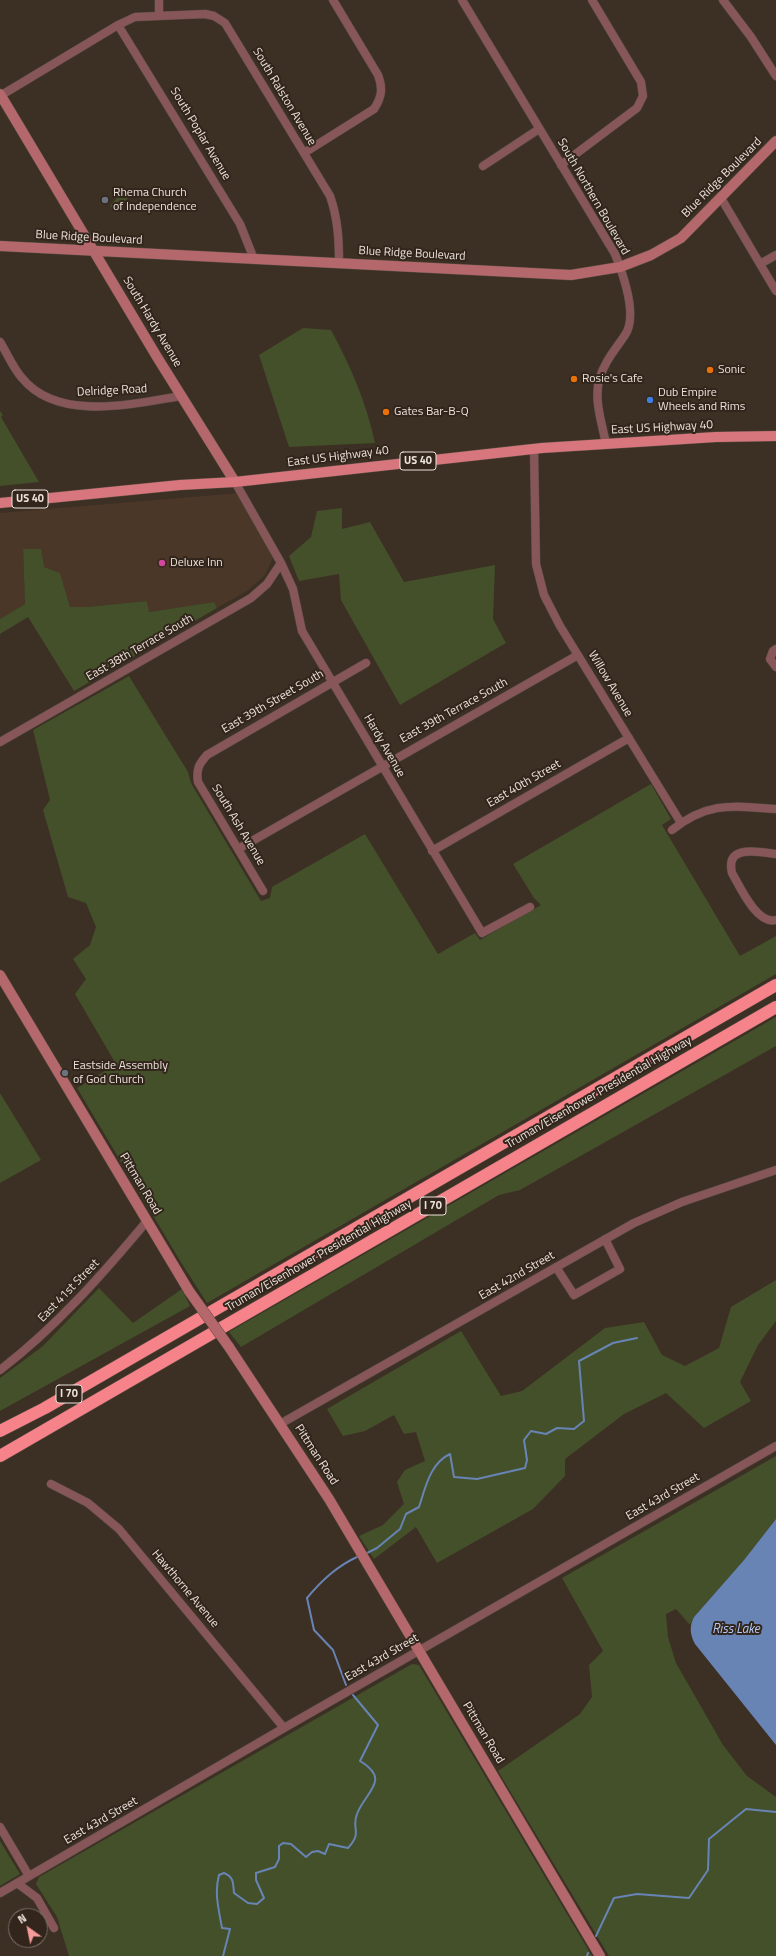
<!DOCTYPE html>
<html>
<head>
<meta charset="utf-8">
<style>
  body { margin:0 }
  #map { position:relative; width:776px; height:1956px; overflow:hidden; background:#3c2f24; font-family:"Titillium Web",sans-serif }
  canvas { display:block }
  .north { position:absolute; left:8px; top:1908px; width:40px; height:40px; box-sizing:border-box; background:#32251b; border:1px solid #7c7168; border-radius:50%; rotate:327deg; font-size:11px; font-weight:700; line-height:16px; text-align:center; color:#ebe2db }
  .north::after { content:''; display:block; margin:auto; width:14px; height:18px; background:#f59b9b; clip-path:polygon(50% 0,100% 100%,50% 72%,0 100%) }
</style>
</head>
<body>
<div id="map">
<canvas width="776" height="1956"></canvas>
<div class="north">N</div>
</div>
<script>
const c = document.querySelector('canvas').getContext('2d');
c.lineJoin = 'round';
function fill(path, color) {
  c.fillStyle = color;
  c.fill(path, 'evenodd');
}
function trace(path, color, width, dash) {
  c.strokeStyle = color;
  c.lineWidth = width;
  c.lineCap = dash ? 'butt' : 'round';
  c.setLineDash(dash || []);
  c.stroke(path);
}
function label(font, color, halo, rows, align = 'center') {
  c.font = font + ' "Titillium Web",sans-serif';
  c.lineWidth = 4;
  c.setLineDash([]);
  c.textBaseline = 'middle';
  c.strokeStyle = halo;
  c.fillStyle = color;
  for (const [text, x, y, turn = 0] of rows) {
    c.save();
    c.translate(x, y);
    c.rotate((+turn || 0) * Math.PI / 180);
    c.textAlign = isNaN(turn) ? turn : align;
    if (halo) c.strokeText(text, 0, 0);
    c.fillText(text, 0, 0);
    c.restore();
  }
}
const built = new Path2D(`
  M 240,493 L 273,558 L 265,575 L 247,591 L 217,608 L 214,602 L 148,612 L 147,601 L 87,607 L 70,607 L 60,573 L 44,567 L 23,550 L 25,604 L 0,619 L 0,513 Z`);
const green = new Path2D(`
  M 122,192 L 129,197 L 116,211 L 110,206 Z
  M 303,328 L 331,330 C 350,365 367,404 375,443 L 289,447 L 259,355 Z
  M 0,411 L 3,415 L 1,417 L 39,482 L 0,486 Z
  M 342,508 L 342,529 L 370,522 L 404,582 L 495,565 L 493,619 L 506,643 L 400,705 L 341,600 L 339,574 L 299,581 L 289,556 L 311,537 L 317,511 Z
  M 23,549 L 41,549 L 44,567 L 60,573 L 70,607 L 87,607 L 147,601 L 149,612 L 214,602 L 217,608 L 74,691 L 28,617 L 0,634 L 0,619 L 25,604 Z
  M 129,676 L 188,772 L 191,783 L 261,901 L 270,898 L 272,887 L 365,834 L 438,954 L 475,933 L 480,940 L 541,905 L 534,898 L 513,864 L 651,784 L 671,819 L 662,825 L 740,956 L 776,936 L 776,974 L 207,1303 L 182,1264 L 77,1088 L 116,1064 L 75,994 L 86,979 L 73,959 L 90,945 L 96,927 L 86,903 L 68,897 L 43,810 L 50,800 L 33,730 Z
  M 776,1017 L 776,1046 L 520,1190 L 499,1195 L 241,1347 L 229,1332 Z
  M 0,1093 L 41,1160 L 0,1183 Z
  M 776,1280 L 776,1321 L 758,1345 L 740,1382 L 751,1401 L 704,1428 L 666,1393 L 624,1414 L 565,1459 L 565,1476 L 533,1509 L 437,1563 L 416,1527 L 374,1559 L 359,1536 L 383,1525 L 404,1504 L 397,1482 L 405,1470 L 425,1461 L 416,1432 L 404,1434 L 394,1415 L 365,1431 L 343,1436 L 327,1409 L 461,1331 L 501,1396 L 522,1391 L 605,1328 L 644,1322 L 662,1355 L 685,1366 L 719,1348 L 731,1307 Z
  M 99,1288 L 133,1323 L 182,1289 L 190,1306 L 0,1411 L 0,1378 L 43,1346 Z
  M 776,1456 L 776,1519 L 744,1560 L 694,1617 L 690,1625 L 676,1609 L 666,1614 L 668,1637 L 676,1663 L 723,1745 L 747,1776 L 776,1797 L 776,1956 L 609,1956 L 498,1771 L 580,1714 L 592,1697 L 589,1665 L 603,1651 L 562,1578 Z
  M 412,1664 L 419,1665 L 592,1956 L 69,1956 L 57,1917 L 36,1884 L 39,1877 Z
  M 0,1841 L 20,1874 L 0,1886 Z`);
const water = new Path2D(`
  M 776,1519 L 776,1745 L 695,1644 C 690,1634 689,1627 694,1617 L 744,1560 Z`);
const stream = new Path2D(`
  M 365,1554 L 377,1548 L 400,1529 L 406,1514 L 419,1507 C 425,1489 430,1463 450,1454 L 454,1477 L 477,1479 L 525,1468 L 527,1460 L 524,1440 L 531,1431 L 546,1434 L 557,1428 L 574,1429 L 584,1421 L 579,1361 L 613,1343 L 637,1338
  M 346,1685 L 333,1650 L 314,1630 L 307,1598 C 322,1580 337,1566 359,1556
  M 596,1936 L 614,1898 L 637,1894 L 689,1898 L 708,1870 L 709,1839 L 746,1809 L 776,1812
  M 223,1956 L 230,1929 L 222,1928 C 219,1911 214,1893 219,1875 L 224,1873 C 234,1877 233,1883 234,1893 L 248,1903 L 257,1904 L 264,1898 L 256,1880 L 256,1873 L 275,1867 L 279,1859 L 279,1846 L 283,1843 L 291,1844 L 306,1857 L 312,1852 L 318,1851 L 325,1854 L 329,1844 L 348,1848 C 363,1832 351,1829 357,1814 C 365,1792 392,1780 360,1761 L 378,1725 L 353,1695
  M 587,1956 L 588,1953`);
const street = new Path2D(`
  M 159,0 L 159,15
  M 462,0 L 615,254 C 623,274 638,316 625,335 C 615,350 604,362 599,380 C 594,401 602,423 606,444
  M 723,0 L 751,37 L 776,76
  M 118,25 L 240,224 L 254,259
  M 0,96 L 118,25 L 135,17 L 205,14 L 214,16 L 225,23 L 330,196 C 338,219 339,240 339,264
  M 304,153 L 374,109 C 382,97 383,88 378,75 L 333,0
  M 561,165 L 637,108 L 643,96 L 641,82 L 592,0
  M 483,166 L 539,129
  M 721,198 L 776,291
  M 760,264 L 776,255
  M 0,342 C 7,353 13,368 22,378 C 58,422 132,404 181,396
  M 534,449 L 536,564 L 544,595 L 560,626 L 681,823
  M 235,482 L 281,563 L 293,589 L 302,631 L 482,933 L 530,907
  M 776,649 L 773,651 L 770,659 L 776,667
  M 0,742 L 251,598 L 267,584 L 281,563
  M 672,830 C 708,801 733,806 776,809
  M 238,849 L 578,655
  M 432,851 L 629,738
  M 776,854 C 759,852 725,844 732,873 C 740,887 757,925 776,920
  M 263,891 L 198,782 C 196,769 199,764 207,755 L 366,663
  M 556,1267 L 574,1295 L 620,1269 L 605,1239
  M 0,1370 C 56,1327 102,1275 147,1221
  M 280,1424 L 634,1223 L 682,1202 L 776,1170
  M 51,1484 L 88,1503 L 119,1529 L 284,1728
  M 0,1827 L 29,1876
  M 17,1883 L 37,1898 L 54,1928
  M 0,1893 L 284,1728 L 776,1446`);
const secondary = new Path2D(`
  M 0,94 L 157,357 L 235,482
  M 0,246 L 571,275 L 620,267 L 651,255 L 681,238 L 776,141
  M 0,975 L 189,1291
  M 229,1347 L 329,1499 L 600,1956`);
const primary = new Path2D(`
  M 0,503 L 180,485 L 235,482 L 542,448 L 716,437 L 776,436`);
const highway = new Path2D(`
  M 0,1431 L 45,1408 L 776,985
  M 0,1456 L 776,1007`);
const secondaryBridge = new Path2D(`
  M 189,1291 L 229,1347`);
const markers = [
  [105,200,4,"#6b7280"],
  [710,370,4,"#e8710a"],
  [574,379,4,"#e8710a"],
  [650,400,4,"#3f7fe0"],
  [386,412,4,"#e8710a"],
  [162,563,4,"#d1479c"],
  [65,1073,4,"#6b7280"]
];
const shields = [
  [418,461,36],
  [30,499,36],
  [433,1206,26],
  [69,1394,26]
];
const shieldNames = [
  ["US 40",418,461],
  ["US 40",30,499],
  ["I 70",433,1206],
  ["I 70",69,1394]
];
const streetNames = [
  ["South Ralston Avenue",284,97,59],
  ["South Poplar Avenue",200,134,59],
  ["Blue Ridge Boulevard",722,178,-45],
  ["South Northern Boulevard",593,197,60],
  ["Blue Ridge Boulevard",89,238,3],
  ["Blue Ridge Boulevard",412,254,3],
  ["South Hardy Avenue",152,322,59],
  ["Delridge Road",112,391,-3],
  ["East US Highway 40",662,428,-3],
  ["East US Highway 40",338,457,-7],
  ["East 38th Terrace South",140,648,-30],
  ["Willow Avenue",610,684,59],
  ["East 39th Street South",273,702,-30],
  ["East 39th Terrace South",454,711,-29],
  ["Hardy Avenue",384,746,60],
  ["East 40th Street",524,784,-30],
  ["South Ash Avenue",238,825,59],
  ["Truman/Eisenhower Presidential Highway",599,1093,-30],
  ["Pittman Road",140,1184,59],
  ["Truman/Eisenhower Presidential Highway",319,1256,-30],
  ["East 42nd Street",517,1276,-30],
  ["East 41st Street",69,1291,-46],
  ["Pittman Road",316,1455,57],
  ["East 43rd Street",663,1497,-30],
  ["Hawthorne Avenue",185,1589,50],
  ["East 43rd Street",382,1658,-30],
  ["Pittman Road",483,1733,59],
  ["East 43rd Street",101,1821,-30]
];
const poiNames = [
  ["Rhema Church",113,193],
  ["of Independence",113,207],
  ["Sonic",718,370],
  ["Rosie's Cafe",582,379],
  ["Dub Empire",658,393],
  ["Wheels and Rims",658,407],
  ["Gates Bar-B-Q",394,412],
  ["Deluxe Inn",170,563],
  ["Eastside Assembly",73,1066],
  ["of God Church",73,1080]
];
const waterNames = [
  ["Riss Lake",736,1630]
];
fill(built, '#4a3728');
fill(green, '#44502a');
fill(water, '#6884b5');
trace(stream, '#6884b5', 2);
trace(street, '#584c41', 9);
trace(secondary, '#584c41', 11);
trace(primary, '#584c41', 11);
trace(highway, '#584c41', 13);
trace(street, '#865658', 8);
trace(secondary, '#b4686c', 10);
trace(primary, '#d7767c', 10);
trace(highway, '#f6828a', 12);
trace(secondaryBridge, '#584c41', 11, []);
trace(secondaryBridge, '#b4686c', 10);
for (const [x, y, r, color] of markers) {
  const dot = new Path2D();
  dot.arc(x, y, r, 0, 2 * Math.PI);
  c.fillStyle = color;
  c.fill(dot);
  trace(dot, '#32251b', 1.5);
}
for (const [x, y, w] of shields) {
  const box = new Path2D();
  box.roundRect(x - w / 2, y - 9, w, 18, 3);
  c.fillStyle = '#32251b';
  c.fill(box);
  trace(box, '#ebe2db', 1);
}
label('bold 11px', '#ebe2db', null, shieldNames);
label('12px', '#ebe2db', '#32251b', streetNames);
label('12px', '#ebe2db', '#32251b', poiNames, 'left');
label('italic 13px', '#b3cdf8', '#32251b', waterNames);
</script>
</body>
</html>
